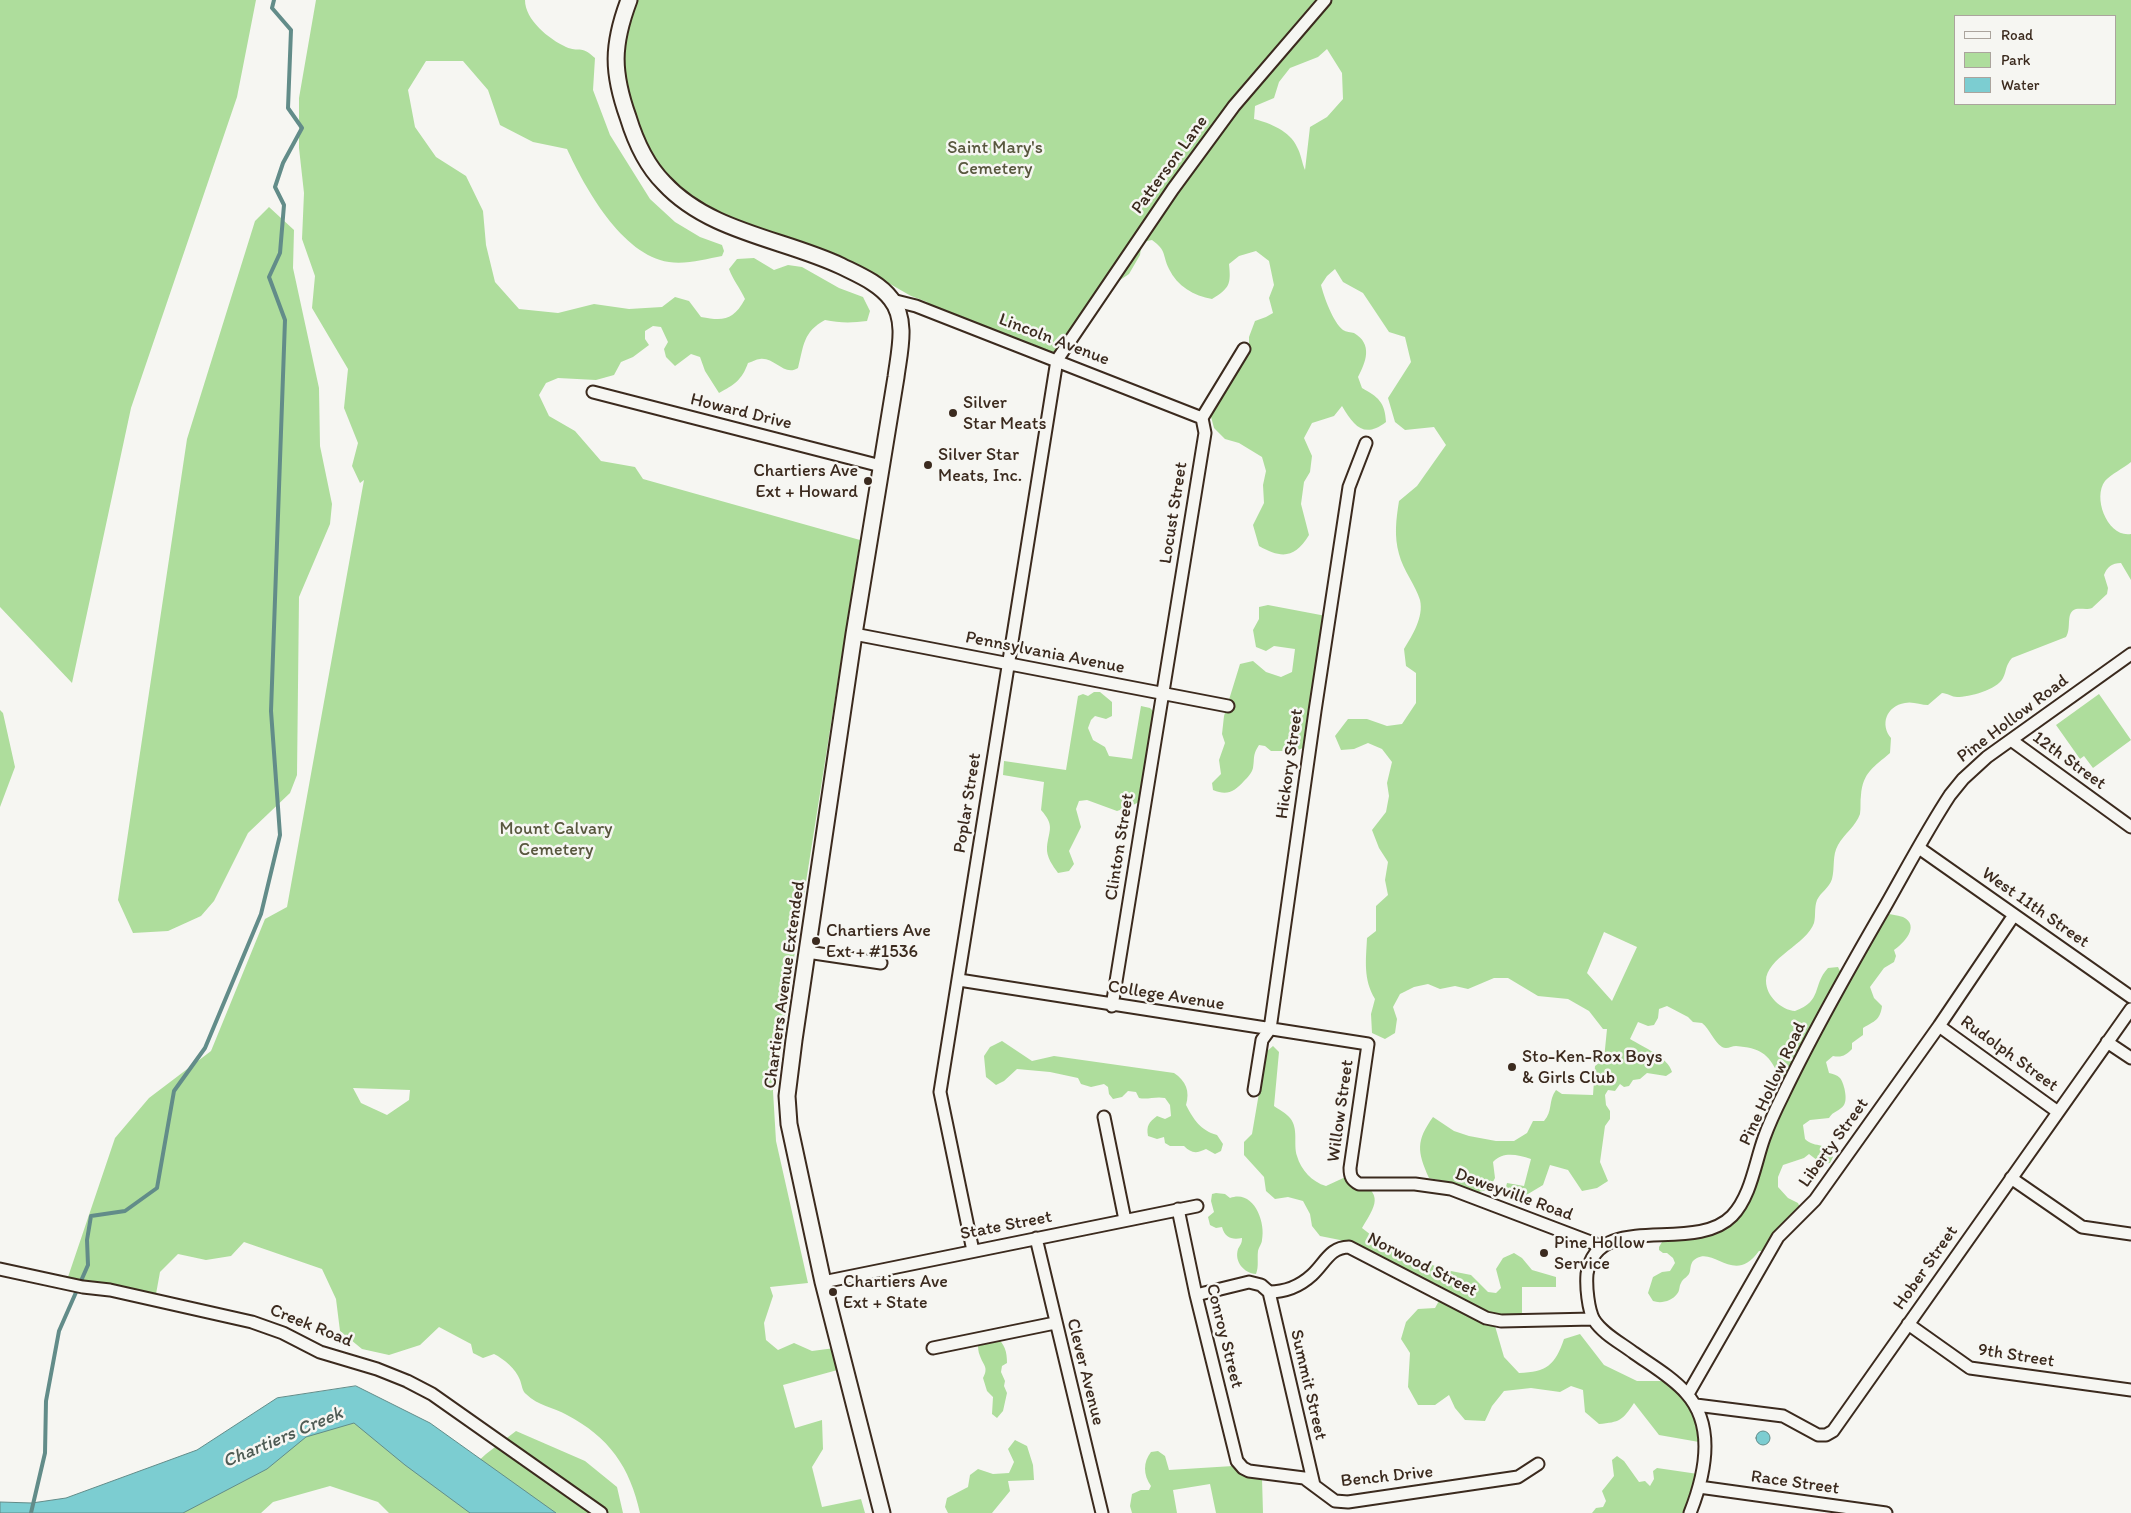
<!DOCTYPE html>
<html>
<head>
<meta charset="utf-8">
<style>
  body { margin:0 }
  #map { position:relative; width:2131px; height:1513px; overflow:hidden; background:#f6f6f2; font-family:Itim,sans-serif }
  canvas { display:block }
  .legend { position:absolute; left:1954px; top:15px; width:162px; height:90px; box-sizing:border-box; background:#f6f6f2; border:1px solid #aba49d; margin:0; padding:6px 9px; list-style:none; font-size:15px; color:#3b2a1e }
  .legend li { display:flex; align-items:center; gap:10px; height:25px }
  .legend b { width:25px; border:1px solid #aba49d }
</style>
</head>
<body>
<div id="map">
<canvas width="2131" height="1513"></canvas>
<ul class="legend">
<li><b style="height:6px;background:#f6f6f2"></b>Road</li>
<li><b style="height:14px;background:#aedd9c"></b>Park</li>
<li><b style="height:14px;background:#7ccdd1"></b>Water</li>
</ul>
</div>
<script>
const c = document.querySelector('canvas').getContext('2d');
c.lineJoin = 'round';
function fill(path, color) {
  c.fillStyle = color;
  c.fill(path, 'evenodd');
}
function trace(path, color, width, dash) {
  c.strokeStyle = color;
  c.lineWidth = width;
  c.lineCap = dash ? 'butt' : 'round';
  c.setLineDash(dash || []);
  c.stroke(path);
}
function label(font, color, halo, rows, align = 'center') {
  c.font = font + ' Itim,sans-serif';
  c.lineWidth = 5;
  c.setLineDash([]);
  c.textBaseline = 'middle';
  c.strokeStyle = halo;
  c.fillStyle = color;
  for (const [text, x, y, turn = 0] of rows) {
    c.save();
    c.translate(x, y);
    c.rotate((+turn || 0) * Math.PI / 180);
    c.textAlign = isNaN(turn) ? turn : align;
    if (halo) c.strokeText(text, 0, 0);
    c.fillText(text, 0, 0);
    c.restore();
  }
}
const green = new Path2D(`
  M 0,0 L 256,0 L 237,97 L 131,408 L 72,683 L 0,607 Z
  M 316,0 L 525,0 C 525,20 549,39 566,47 C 579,53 580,44 595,58 L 593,90 L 610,135 L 650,199 L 675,222 L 700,237 L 722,245 L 724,251 L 722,256 C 706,259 685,265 669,262 C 622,255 585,188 567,149 L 533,142 L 500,125 L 488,90 L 463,61 L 426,61 L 408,90 L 415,127 L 436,157 L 466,176 L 483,211 L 486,245 L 495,282 L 519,309 L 558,313 L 594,304 L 629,309 L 662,307 L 675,297 L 689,301 L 701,317 C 723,321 733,321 745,299 C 740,288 733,280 729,269 L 737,259 L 754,258 L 774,270 L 788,265 L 802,267 L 839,288 L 863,297 L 870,311 L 867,321 C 852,323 839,323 825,320 C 803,332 804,345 798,368 C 784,377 775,357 760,359 C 756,359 752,362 748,363 C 742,380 734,385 719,393 L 705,371 L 700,357 L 691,354 L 675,366 L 666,357 L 664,349 L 668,342 L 661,327 L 653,326 L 645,331 L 645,339 L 649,345 L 633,357 L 621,362 L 614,375 L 596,380 L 558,378 L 546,383 L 539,395 L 549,416 L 575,431 L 601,461 L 635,467 L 643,479 L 860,540 L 773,1091 L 776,1141 L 808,1283 L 770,1287 L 773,1296 L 764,1323 L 766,1340 L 778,1350 L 794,1343 L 812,1351 L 835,1348 L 841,1369 L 783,1385 L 795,1428 L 822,1420 L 823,1449 L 812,1467 L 822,1507 L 861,1499 L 865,1513 L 640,1513 C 630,1467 609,1437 567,1415 C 553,1407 538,1406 526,1394 C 522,1391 522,1385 520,1380 C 516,1369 504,1359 494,1354 L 483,1358 L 473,1353 L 471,1344 L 439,1327 L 420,1345 L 389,1355 L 362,1349 L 340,1331 L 336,1299 L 322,1269 L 244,1242 L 231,1256 L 206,1260 L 178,1254 L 160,1272 L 156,1294 L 68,1277 L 115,1138 L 149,1098 L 211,1051 L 265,919 L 287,907 L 364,480 L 360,483 L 352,466 L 358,443 L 344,408 L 348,369 L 312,308 L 315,276 L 302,239 L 304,193 L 299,148 L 299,98 ZM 353,1088 L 410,1090 L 409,1100 L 387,1115 L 361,1103 Z
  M 635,0 L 2131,0 L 2131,462 C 2124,468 2111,474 2105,481 C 2092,498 2108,538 2131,534 L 2131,580 L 2121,563 C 2112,563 2107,567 2104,575 L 2108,588 L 2107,594 L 2092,608 C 2087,610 2081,608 2076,609 C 2065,612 2072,628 2066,637 L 2012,658 C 2005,666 2007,670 2003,678 C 1997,690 1969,697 1957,697 C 1952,697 1947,693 1942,693 L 1928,705 C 1921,705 1912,701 1905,703 C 1886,706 1880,725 1891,738 L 1890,753 C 1874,767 1863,772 1861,795 C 1860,801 1861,808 1860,814 C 1856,826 1844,834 1838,845 C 1832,855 1835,868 1832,879 C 1829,888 1821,892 1817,900 C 1814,908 1816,916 1814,923 C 1807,944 1766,958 1766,981 C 1766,996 1781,1010 1795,1011 C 1823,1001 1812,985 1828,968 L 1838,967 L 1843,977 L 1790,1074 L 1784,1076 L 1778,1074 C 1768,1053 1760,1048 1736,1046 C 1731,1046 1727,1050 1722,1047 C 1713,1041 1710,1029 1702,1023 L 1693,1022 L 1688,1017 L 1667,1006 L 1659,1009 L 1658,1018 L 1654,1025 L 1648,1026 L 1638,1022 L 1630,1039 C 1643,1047 1668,1057 1672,1072 L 1666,1076 L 1647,1073 L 1640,1079 L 1633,1080 L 1629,1086 L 1624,1087 L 1620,1084 L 1615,1091 L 1608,1090 L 1605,1095 L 1606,1105 L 1610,1111 L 1610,1119 L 1605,1126 L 1600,1162 L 1608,1181 L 1597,1188 L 1582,1191 L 1568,1170 L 1550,1165 L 1543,1185 L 1523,1197 L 1510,1201 L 1504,1194 L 1507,1183 L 1524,1186 L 1531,1159 C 1517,1155 1504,1151 1493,1162 L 1495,1178 L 1489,1189 C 1466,1198 1464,1187 1444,1181 C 1439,1180 1434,1179 1429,1178 C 1417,1151 1416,1141 1433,1117 L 1454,1131 L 1469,1136 L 1496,1141 L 1514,1141 L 1527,1133 L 1533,1121 L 1544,1121 C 1553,1111 1548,1101 1556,1090 L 1562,1094 L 1593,1095 L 1595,1066 L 1604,1059 L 1607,1029 L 1603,1029 L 1589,1011 L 1568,999 L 1538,996 L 1508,978 L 1494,978 L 1468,989 L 1455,986 L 1440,989 L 1428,984 L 1414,987 L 1400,994 L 1393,1007 L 1397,1019 L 1395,1033 L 1385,1039 L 1372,1033 L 1371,1014 L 1375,999 C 1363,979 1366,960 1367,938 L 1376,931 L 1376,906 L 1388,895 L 1385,880 L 1388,862 L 1379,848 L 1372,830 L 1386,812 L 1389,796 L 1387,783 L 1392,762 L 1382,749 L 1368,743 L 1354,749 L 1341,750 L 1335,736 L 1348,719 L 1367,719 L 1387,726 L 1402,724 L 1416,703 L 1416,673 L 1406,666 L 1404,649 C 1412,636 1424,617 1420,600 C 1416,586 1403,570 1399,554 C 1394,536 1396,520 1399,501 L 1417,486 L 1446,445 L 1434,427 L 1405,430 L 1395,422 L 1388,398 L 1411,362 L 1405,337 L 1389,332 L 1363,293 L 1343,282 L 1335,269 L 1327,276 L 1321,285 C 1324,297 1333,322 1343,330 C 1346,332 1351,332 1354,333 C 1373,344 1366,362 1358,377 L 1362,388 C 1378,397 1385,402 1386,422 C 1364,439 1354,426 1342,406 L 1334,416 L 1312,423 L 1304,438 L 1312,456 L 1310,472 L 1304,482 L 1301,504 L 1309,535 C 1295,558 1282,559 1259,546 L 1253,525 L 1264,503 L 1263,485 L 1266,471 L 1262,457 L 1239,443 L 1225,439 L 1214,428 L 1210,413 L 1218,392 L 1228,387 C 1229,373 1239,364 1249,354 L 1249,337 L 1255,321 L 1266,317 L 1273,313 L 1269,298 L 1274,285 L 1269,261 L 1256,251 L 1239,256 L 1229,264 C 1231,284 1230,288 1212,299 C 1194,296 1177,286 1169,269 C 1162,254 1167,251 1152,240 L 1142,242 L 1140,255 L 1129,274 L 1114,284 L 1056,357 L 931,309 L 927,302 L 911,296 L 850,261 L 728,222 L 667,180 L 644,146 L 619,71 L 624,26 ZM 1955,16 L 2115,16 L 2115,104 L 1955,104 ZM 1327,49 L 1342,73 L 1343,99 L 1327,117 L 1310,127 L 1305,170 C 1302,163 1301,154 1297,147 C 1290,131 1270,123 1254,119 L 1255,106 L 1274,98 L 1279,82 L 1290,68 L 1318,57 ZM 1604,932 L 1637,947 L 1612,1001 L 1587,973 Z
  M 269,207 L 294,230 L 293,268 L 319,388 L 320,446 L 332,504 L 330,524 L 299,597 L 297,775 L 290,793 L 248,833 L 214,901 L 201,916 L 168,931 L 133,933 L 118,900 L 187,439 L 255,221 Z
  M 1268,605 L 1326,616 L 1305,747 L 1296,751 L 1271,751 L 1265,746 L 1259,745 C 1252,756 1255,758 1253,768 C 1252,773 1247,778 1244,781 C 1234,792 1227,796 1213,790 L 1212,783 L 1221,774 L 1219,760 L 1225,743 L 1222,734 L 1224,716 L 1240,664 L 1253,661 L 1266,672 L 1281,677 L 1292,672 L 1295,649 L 1274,646 L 1266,651 L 1256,647 L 1253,630 L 1259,619 L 1259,607 Z
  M 1094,692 L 1100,692 L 1112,702 L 1112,716 L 1106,719 L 1095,716 L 1091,720 L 1088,728 L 1093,740 L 1105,747 L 1109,756 L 1132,759 L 1141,706 L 1150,708 L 1154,712 L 1143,800 L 1129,807 L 1117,811 L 1087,800 L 1079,801 L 1076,809 L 1081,827 L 1069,851 L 1074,864 L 1069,871 L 1058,873 C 1053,866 1046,857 1047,847 C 1049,829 1055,826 1041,810 L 1044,782 L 1003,775 L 1004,761 L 1066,770 L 1078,696 L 1083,694 L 1088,696 Z
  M 2099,694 L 2131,740 L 2093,768 L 2084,756 L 2080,759 L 2056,725 Z
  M 0,710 L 3,713 L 15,767 L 0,807 Z
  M 1883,913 C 1889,914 1897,915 1903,917 C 1921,926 1903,944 1894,950 L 1896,956 L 1894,962 L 1884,968 L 1870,987 L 1874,998 L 1882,1006 C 1880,1021 1874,1021 1863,1028 L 1863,1035 L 1852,1043 L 1852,1049 C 1846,1055 1842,1058 1833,1056 L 1826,1062 L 1829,1073 C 1833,1074 1837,1075 1840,1078 C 1844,1083 1848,1099 1844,1105 C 1840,1111 1833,1111 1829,1118 L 1810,1120 L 1803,1125 L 1805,1139 C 1815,1149 1829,1141 1833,1157 L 1830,1163 L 1822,1164 L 1809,1154 L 1804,1158 L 1783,1165 L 1778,1177 L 1778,1187 L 1788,1198 L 1798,1203 L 1801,1210 L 1765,1251 L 1759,1251 C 1735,1285 1715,1248 1697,1258 C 1691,1261 1691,1265 1690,1271 C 1689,1277 1683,1278 1681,1283 C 1679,1286 1680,1291 1677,1294 C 1672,1301 1661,1304 1653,1301 L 1648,1293 L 1653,1277 L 1662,1272 L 1670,1271 L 1675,1263 L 1673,1258 L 1667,1253 L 1663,1253 L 1659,1250 L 1659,1247 L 1665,1237 L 1688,1235 L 1737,1212 L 1770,1127 Z
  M 1002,1041 L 1032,1061 L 1054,1056 L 1174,1073 C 1186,1081 1190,1091 1186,1105 C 1194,1120 1200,1130 1217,1135 L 1223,1144 L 1221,1151 L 1215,1154 L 1206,1149 C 1196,1154 1191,1153 1184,1146 L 1170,1146 L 1165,1143 L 1164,1137 L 1157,1139 L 1148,1136 C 1146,1126 1149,1122 1157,1116 L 1165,1119 L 1171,1116 L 1170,1105 L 1165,1098 C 1155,1096 1148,1100 1139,1098 L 1136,1092 L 1128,1091 L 1122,1097 L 1113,1099 L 1109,1094 L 1108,1087 L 1104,1084 L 1091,1087 L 1081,1084 L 1078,1078 L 1050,1072 L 1017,1069 L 1004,1081 L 996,1085 L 986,1077 L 984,1056 L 990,1047 Z
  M 1273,1046 L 1279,1052 L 1274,1106 C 1278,1109 1286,1113 1290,1118 C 1299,1129 1293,1144 1297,1156 C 1301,1170 1312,1182 1326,1186 L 1352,1174 C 1381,1195 1380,1199 1362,1228 L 1389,1249 L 1446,1270 L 1471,1275 L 1488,1292 L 1496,1293 L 1501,1288 L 1496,1269 L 1503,1258 L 1514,1253 L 1522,1258 L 1532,1270 L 1556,1277 L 1556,1287 L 1522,1287 L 1522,1317 L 1500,1318 L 1495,1326 L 1504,1357 L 1519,1373 C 1547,1372 1555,1365 1564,1339 L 1580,1334 L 1604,1365 L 1637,1381 L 1662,1381 L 1684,1397 L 1696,1420 L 1699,1442 L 1659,1435 L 1634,1403 C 1622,1421 1620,1422 1599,1424 L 1585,1412 L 1583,1390 L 1571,1386 L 1560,1392 L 1531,1388 L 1504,1391 L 1492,1406 L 1485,1421 L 1465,1420 L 1455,1408 L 1449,1395 L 1435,1405 L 1418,1405 L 1408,1387 L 1410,1353 L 1401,1339 L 1406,1322 L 1418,1309 L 1435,1308 L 1445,1290 L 1340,1240 L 1320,1236 L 1312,1226 L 1310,1214 L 1303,1201 L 1288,1197 L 1275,1199 L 1266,1191 L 1264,1177 L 1244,1155 L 1244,1142 L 1252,1134 L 1266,1052 Z
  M 1216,1193 L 1225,1194 L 1230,1198 C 1253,1189 1266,1221 1262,1240 C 1262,1243 1259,1247 1258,1251 C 1257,1259 1259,1266 1256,1274 C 1244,1273 1234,1262 1238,1249 C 1240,1245 1242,1244 1242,1238 C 1232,1240 1225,1238 1222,1227 L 1216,1228 L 1210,1225 L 1208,1217 L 1214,1212 L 1211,1201 L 1212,1194 Z
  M 996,1337 C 1005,1344 1007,1352 1007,1363 L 1002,1366 L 1001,1372 L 1005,1381 L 1004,1386 L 1007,1393 L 1003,1411 L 997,1418 L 992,1414 L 993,1397 L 987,1391 L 983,1378 C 989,1367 983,1365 980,1356 C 978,1352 978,1347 978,1343 Z
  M 345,1416 L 460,1478 L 486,1454 L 516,1431 L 585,1461 L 617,1487 L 623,1513 L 389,1513 L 378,1502 L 330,1486 L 273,1502 L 261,1513 L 135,1513 Z
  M 1015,1440 L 1027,1446 L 1033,1465 L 1034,1480 L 1008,1481 L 1010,1491 L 992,1513 L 948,1513 L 945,1507 L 947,1498 L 968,1487 L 970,1475 L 978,1469 L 993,1474 L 1009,1473 L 1014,1462 L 1008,1449 Z
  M 1158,1451 L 1165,1456 L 1169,1470 L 1233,1466 L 1262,1478 L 1263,1513 L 1216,1513 L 1210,1484 L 1173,1490 L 1177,1513 L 1132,1513 L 1130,1506 L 1132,1494 L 1141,1490 L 1149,1490 L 1151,1486 C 1143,1475 1143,1462 1151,1452 Z
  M 1617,1456 L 1624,1461 L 1639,1482 L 1645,1481 L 1650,1486 L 1654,1479 L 1653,1471 L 1657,1468 L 1698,1474 L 1695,1487 L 1684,1513 L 1592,1513 L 1596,1508 L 1603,1507 L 1606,1501 L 1602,1491 L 1614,1476 L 1612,1460 Z`);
const water = new Path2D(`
  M 356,1386 L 430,1423 L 556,1513 L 470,1513 L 405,1465 L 354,1423 L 306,1437 L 267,1469 L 183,1513 L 0,1513 L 0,1502 L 32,1503 L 66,1498 L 197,1450 L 277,1398 Z
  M1756 1438a7 7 0 1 1 14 0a7 7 0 1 1-14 0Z`);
const stream = new Path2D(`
  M 31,1513 L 45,1453 L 46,1401 L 59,1331 L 88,1265 L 87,1240 L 91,1216 L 125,1211 L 157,1188 L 174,1091 L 205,1048 L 261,914 L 280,835 L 271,711 L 285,320 L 269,277 L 280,253 L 284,205 L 275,187 L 283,163 L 302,128 L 288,108 L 291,30 L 272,8 L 274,0`);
const street = new Path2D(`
  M 892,300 L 916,306 L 1202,418
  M 593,392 L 881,466
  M 854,634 L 1228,706
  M 2011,740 L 2131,827
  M 1919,848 L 2131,997
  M 807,952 L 881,963
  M 959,980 L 1368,1044 L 1350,1168 C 1350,1177 1352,1180 1359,1184 L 1415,1184 L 1451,1189 L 1601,1246
  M 1112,1006 L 1205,433 L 1202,418 L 1244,349
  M 1939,1026 L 2058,1112
  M 2107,1042 L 2131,1058
  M 1254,1090 L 1262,1040 L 1270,1029 L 1315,711 L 1349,487 L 1366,443
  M 1104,1117 L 1125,1220
  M 2011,1178 L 2082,1227 L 2131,1234
  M 1178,1209 L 1196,1295 L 1237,1461 L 1243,1468 L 1249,1471 L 1304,1478 L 1335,1501 L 1348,1502 L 1518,1477 L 1538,1464
  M 1036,1238 L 1102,1513
  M 973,1251 L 940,1092 L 1057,360 L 1173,189 L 1234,106 L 1325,0
  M 0,1269 L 83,1287 L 110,1290 L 252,1322 L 283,1333 L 320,1352 L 377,1369 L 407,1381 L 432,1394 L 601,1513
  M 823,1282 L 1197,1206
  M 1269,1292 L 1314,1485
  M 1196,1295 L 1249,1282 L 1261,1285 L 1269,1292 C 1285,1292 1300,1286 1312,1275 C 1325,1263 1330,1247 1349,1247 L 1486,1318 L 1501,1321 L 1593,1319
  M 1908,1324 L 1970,1368 L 2131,1390
  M 933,1348 L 1055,1323
  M 1688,1394 L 1778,1237 L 1815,1200 L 1939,1026 L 2014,915
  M 1696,1405 L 1783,1416 L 1818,1435 L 1826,1435 L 1833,1431 L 2131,1009
  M 1699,1487 L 1886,1513
  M 1690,1513 C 1705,1475 1716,1426 1686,1393 C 1672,1377 1651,1365 1634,1353 C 1621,1343 1603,1334 1594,1320 C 1588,1310 1586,1286 1587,1274 C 1597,1209 1694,1255 1732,1216 C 1751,1196 1755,1163 1764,1138 C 1769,1124 1776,1109 1783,1095 C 1814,1030 1850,967 1886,905 C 1907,868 1927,830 1950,795 L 1963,779 L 1987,757 L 2131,654`);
const secondary = new Path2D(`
  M 629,0 C 612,45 612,72 628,117 C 635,140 647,166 664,183 C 709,232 784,239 841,266 C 859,275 879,283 891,299 C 908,320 899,353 896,377 L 854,634 L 794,1040 L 787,1096 L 789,1124 L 823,1282 L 882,1513`);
const markers = [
  [953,413,5,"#3b2a1e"],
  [928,465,5,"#3b2a1e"],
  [868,481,5,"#3b2a1e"],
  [816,941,5,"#3b2a1e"],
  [1512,1067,5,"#3b2a1e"],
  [1544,1253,5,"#3b2a1e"],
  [833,1292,5,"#3b2a1e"]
];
const parkNames = [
  ["Saint Mary's",995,148],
  ["Cemetery",995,169],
  ["Mount Calvary",556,829],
  ["Cemetery",556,850]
];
const streetNames = [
  ["Patterson Lane",1170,165,-54],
  ["Lincoln Avenue",1054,340,21],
  ["Howard Drive",741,412,14],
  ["Locust Street",1174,513,-81],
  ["Pennsylvania Avenue",1045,653,11],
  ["Pine Hollow Road",2013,719,-37],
  ["12th Street",2069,761,36],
  ["Hickory Street",1290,764,-82],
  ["Poplar Street",968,803,-81],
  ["Clinton Street",1120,847,-81],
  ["West 11th Street",2035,908,35],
  ["Chartiers Avenue Extended",785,985,-82],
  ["College Avenue",1166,996,9],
  ["Rudolph Street",2009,1054,36],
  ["Pine Hollow Road",1773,1084,-65],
  ["Willow Street",1341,1111,-82],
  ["Liberty Street",1834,1143,-54],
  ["Deweyville Road",1514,1195,20],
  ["State Street",1006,1226,-11],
  ["Norwood Street",1422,1265,27],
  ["Hober Street",1926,1268,-55],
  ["Creek Road",311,1326,22],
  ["Conroy Street",1224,1336,76],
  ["9th Street",2016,1356,9],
  ["Clever Avenue",1085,1372,76],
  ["Summit Street",1308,1385,77],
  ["Bench Drive",1387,1477,-6],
  ["Race Street",1795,1483,8]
];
const poiNames = [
  ["Silver",963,403],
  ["Star Meats",963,424],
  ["Silver Star",938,455],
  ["Meats, Inc.",938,476],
  ["Chartiers Ave",858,471,"right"],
  ["Ext + Howard",858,492,"right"],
  ["Chartiers Ave",826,931],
  ["Ext + #1536",826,952],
  ["Sto-Ken-Rox Boys",1522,1057],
  ["& Girls Club",1522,1078],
  ["Pine Hollow",1554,1243],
  ["Service",1554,1264],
  ["Chartiers Ave",843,1282],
  ["Ext + State",843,1303]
];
const waterNames = [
  ["Chartiers Creek",283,1438,-23]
];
fill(green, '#aedd9c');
fill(water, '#7ccdd1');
trace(water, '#628c89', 1);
trace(stream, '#628c89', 4);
trace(street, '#3b2a1e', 15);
trace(secondary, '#3b2a1e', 19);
trace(street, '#f6f6f2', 11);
trace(secondary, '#f6f6f2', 15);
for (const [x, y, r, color] of markers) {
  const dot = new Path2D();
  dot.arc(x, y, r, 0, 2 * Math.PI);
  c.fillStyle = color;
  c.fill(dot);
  trace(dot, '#f6f6f2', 2);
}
label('18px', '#58573e', '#f6f6f2', parkNames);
label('18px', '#3b2a1e', '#f6f6f2', streetNames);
label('18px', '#3b2a1e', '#f6f6f2', poiNames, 'left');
label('italic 19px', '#4e5b54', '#f6f6f2', waterNames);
</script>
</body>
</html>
